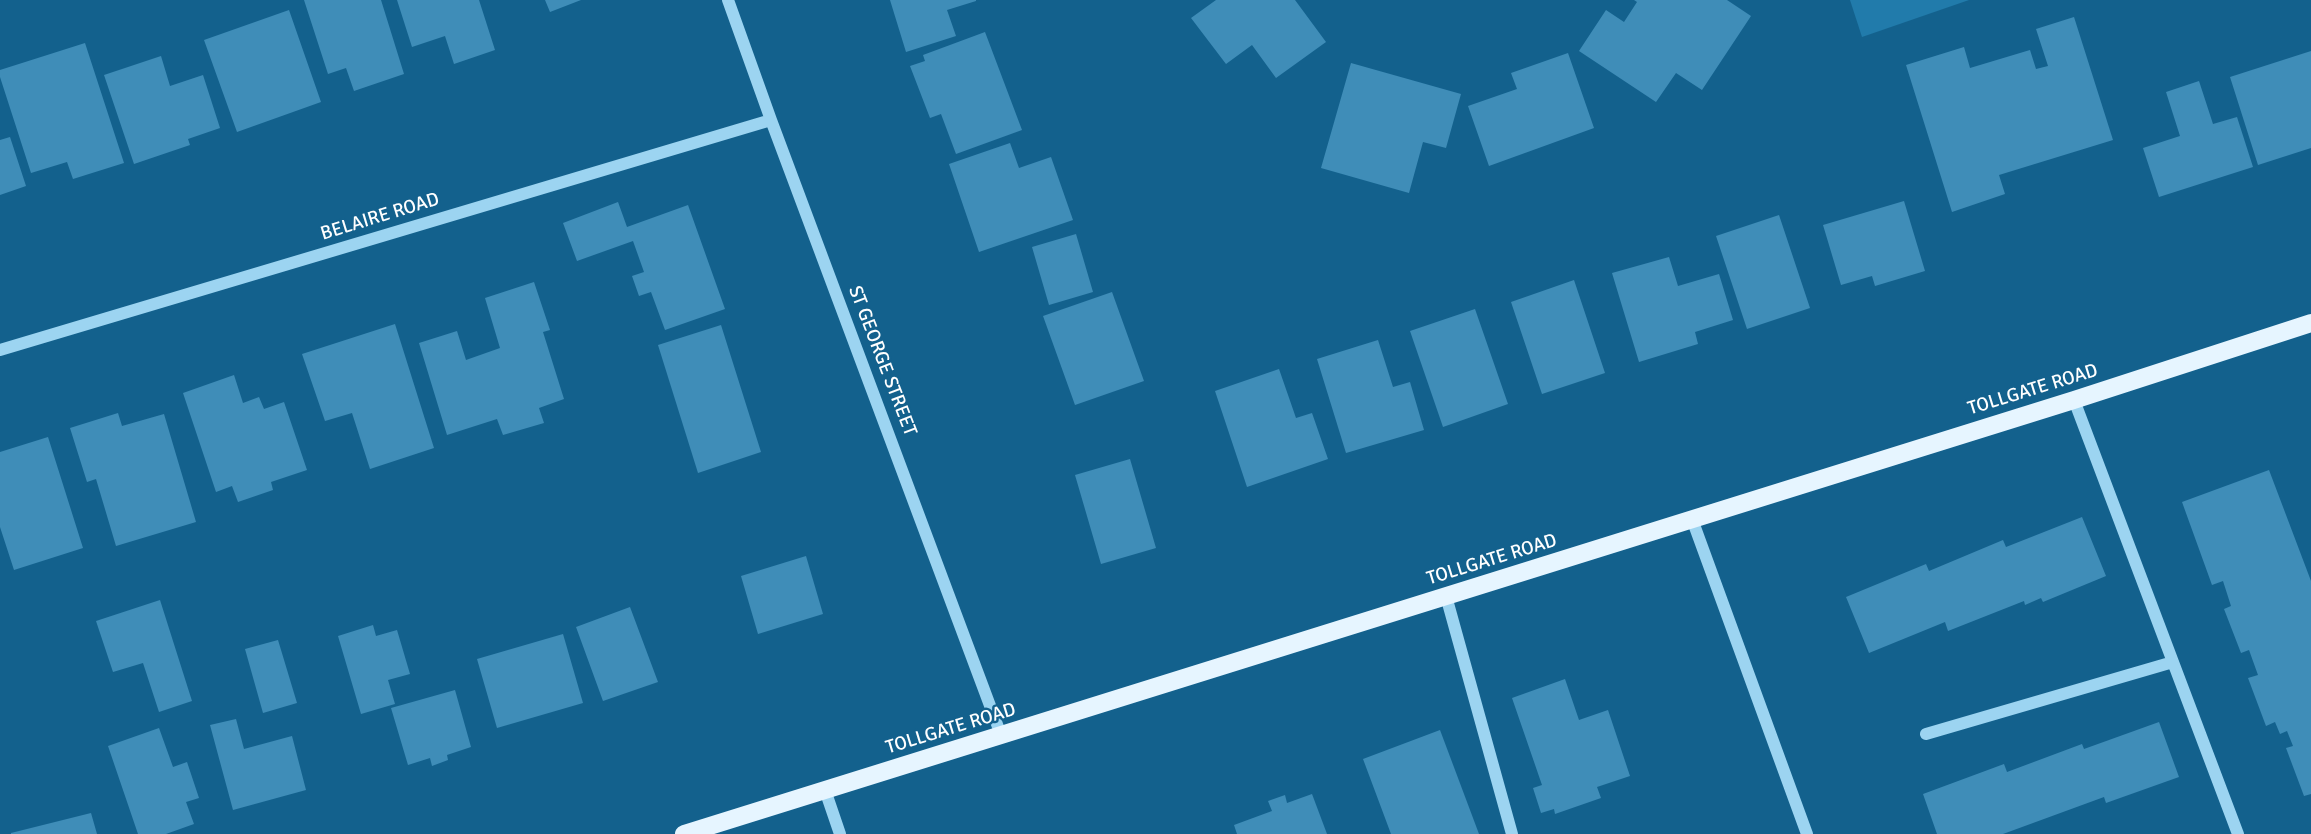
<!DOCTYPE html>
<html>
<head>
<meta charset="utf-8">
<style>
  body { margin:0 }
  canvas { display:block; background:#13618d }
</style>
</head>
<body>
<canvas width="2311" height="834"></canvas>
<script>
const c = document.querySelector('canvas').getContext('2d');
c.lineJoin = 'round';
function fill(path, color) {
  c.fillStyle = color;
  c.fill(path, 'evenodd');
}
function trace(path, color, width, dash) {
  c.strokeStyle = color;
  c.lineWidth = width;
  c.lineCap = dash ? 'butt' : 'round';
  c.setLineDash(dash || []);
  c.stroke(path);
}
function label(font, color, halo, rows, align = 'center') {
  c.font = font + ' Signika,sans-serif';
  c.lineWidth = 5;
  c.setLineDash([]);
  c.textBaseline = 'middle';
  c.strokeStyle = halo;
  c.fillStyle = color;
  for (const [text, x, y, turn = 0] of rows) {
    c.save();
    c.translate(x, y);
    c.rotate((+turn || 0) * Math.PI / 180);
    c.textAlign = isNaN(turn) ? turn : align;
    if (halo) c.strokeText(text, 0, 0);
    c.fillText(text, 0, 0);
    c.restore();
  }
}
const green = new Path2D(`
  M 1850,0 L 1969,0 L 1862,37 Z`);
const building = new Path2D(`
  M 304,0 L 381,0 L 404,74 L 354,91 L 346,68 L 328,74 Z
  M 397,0 L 479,0 L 495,50 L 454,64 L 445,36 L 412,47 Z
  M 545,0 L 581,0 L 550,12 Z
  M 890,0 L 976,0 L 976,1 L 947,10 L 956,36 L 906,52 Z
  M 1216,0 L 1295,0 L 1326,42 L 1276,78 L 1252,45 L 1226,64 L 1191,18 Z
  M 1634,0 L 1727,0 L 1751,16 L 1702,90 L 1676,73 L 1656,102 L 1579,51 L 1606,10 L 1624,22 L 1637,2 Z
  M 289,10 L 321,102 L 237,132 L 204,40 Z
  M 2074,17 L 2113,140 L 1999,175 L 2005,194 L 1952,212 L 1906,65 L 1964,47 L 1970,68 L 2030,50 L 2036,69 L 2048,66 L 2036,29 Z
  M 985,32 L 1022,130 L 956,154 L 941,114 L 930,118 L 910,66 L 925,61 L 923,55 Z
  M 85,43 L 124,163 L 73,179 L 67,162 L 31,173 L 0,77 L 0,70 Z
  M 2311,51 L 2311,148 L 2258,165 L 2230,77 Z
  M 1568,53 L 1594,128 L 1489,166 L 1468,106 L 1517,89 L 1511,73 Z
  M 161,56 L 170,86 L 203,75 L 220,128 L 188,139 L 190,145 L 134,164 L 104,75 Z
  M 1351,63 L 1461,94 L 1446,148 L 1423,142 L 1409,193 L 1321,168 Z
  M 2199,81 L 2213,124 L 2237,117 L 2253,167 L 2159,197 L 2143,148 L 2180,136 L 2166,92 Z
  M 10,137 L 26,186 L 0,195 L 0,140 Z
  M 1010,143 L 1019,168 L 1051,157 L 1073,220 L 979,252 L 949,164 Z
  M 1904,201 L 1925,271 L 1875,286 L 1872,276 L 1841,285 L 1823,225 Z
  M 618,202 L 627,227 L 688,205 L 725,309 L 665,330 L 651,292 L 639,296 L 632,276 L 644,272 L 633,241 L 577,261 L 563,223 Z
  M 1779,215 L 1810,308 L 1747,329 L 1716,236 Z
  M 1076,234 L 1093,292 L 1049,305 L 1032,247 Z
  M 1669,257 L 1678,286 L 1719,274 L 1733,320 L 1695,332 L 1698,344 L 1639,362 L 1612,273 Z
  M 1574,280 L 1605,373 L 1542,394 L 1511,302 Z
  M 534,282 L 550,330 L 543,332 L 564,399 L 539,408 L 544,423 L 503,435 L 497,419 L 447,435 L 419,343 L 457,331 L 466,360 L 500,348 L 485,298 Z
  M 1112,292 L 1144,381 L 1075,405 L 1043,316 Z
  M 1475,309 L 1508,404 L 1443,427 L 1410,331 Z
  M 395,324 L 434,448 L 370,469 L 352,413 L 325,421 L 302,354 Z
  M 721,325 L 761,452 L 698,473 L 658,345 Z
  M 1378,340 L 1393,387 L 1410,382 L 1424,430 L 1346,453 L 1317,359 Z
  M 1279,369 L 1296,418 L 1312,413 L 1328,459 L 1247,487 L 1215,391 Z
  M 234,375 L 243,403 L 259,397 L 264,409 L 284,402 L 307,470 L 271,482 L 273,490 L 238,502 L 232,486 L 216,492 L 183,393 Z
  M 118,413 L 122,426 L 164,414 L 196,522 L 116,546 L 96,479 L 87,482 L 70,428 Z
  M 48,437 L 83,548 L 14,570 L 0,527 L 0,452 Z
  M 1130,459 L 1156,548 L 1101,564 L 1075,475 Z
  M 2269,470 L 2311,581 L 2311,794 L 2304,796 L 2286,748 L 2293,746 L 2287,731 L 2280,734 L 2275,722 L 2266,726 L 2248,678 L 2258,675 L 2249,650 L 2241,653 L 2224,609 L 2231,606 L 2223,581 L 2212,585 L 2182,502 Z
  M 2082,517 L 2106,576 L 2043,602 L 2041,598 L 2025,605 L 2024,601 L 1948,631 L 1945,622 L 1869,653 L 1846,597 L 1926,564 L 1929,571 L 2003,540 L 2006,547 Z
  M 806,556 L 823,614 L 758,634 L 741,576 Z
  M 160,600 L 192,701 L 159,712 L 143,663 L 113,672 L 96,621 Z
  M 630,607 L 658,682 L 603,701 L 576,627 Z
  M 373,625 L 376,636 L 397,630 L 410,674 L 388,680 L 395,704 L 361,714 L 338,636 Z
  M 563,634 L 583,703 L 497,728 L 477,659 Z
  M 278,640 L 297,703 L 263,713 L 245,649 Z
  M 1565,679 L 1579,720 L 1608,710 L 1630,776 L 1597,787 L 1601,798 L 1555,814 L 1554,809 L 1541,813 L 1533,788 L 1542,785 L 1512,698 Z
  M 455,690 L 471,747 L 447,755 L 448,760 L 432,766 L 430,758 L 408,765 L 391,708 Z
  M 236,719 L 244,749 L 292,736 L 306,790 L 233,810 L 210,725 Z
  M 2159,722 L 2179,777 L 2106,803 L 2104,797 L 2003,834 L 1937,834 L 1923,794 L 2004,764 L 2007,772 L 2082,744 L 2084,749 Z
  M 159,728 L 173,767 L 187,762 L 199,798 L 186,802 L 194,824 L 166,834 L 138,834 L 108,746 Z
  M 1440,730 L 1479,834 L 1391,834 L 1363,759 Z
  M 1312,794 L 1327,834 L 1237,834 L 1234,825 L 1272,811 L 1268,801 L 1285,795 L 1287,803 Z
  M 91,813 L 97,834 L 11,834 L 11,833 Z`);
const minor = new Path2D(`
  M 728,0 L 771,120 L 1001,735
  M 0,350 L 771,120
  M 2074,400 L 2238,834
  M 1692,519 L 1807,834
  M 1446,596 L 1512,834
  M 1926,734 L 2173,662
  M 825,790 L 840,834`);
const major = new Path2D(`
  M 684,834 L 2074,400 L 2311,323`);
const streetNames = [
  ["BELAIRE ROAD",380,217,-17],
  ["ST GEORGE STREET",882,361,69],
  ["TOLLGATE ROAD",2033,390,-17],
  ["TOLLGATE ROAD",1492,560,-17],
  ["TOLLGATE ROAD",951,729,-17]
];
fill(green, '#217bab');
fill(building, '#3f8db8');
trace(minor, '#9cd4f1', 12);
trace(major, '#e6f5ff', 18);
label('19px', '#fff', '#13618d', streetNames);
</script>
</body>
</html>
